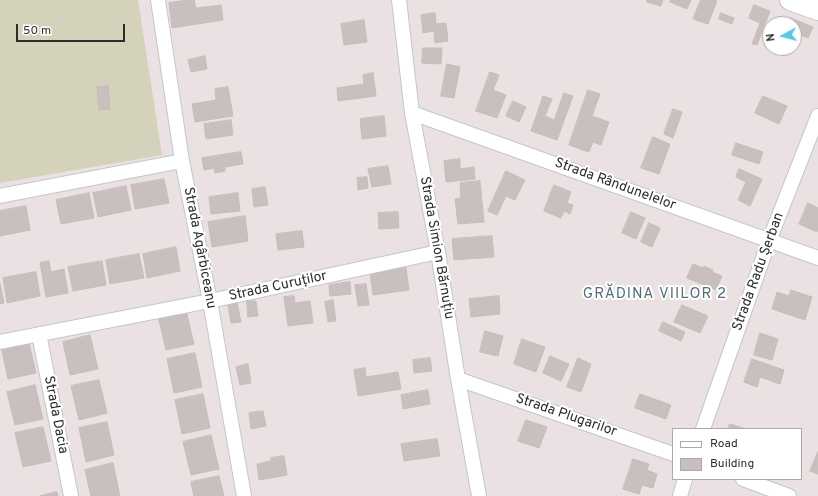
<!DOCTYPE html>
<html>
<head>
<meta charset="utf-8">
<style>
  body { margin:0 }
  #map { position:relative; width:818px; height:496px; overflow:hidden; background:#ece1e2; font-family:Overpass,sans-serif }
  canvas { display:block }
  .legend { position:absolute; left:672px; top:428px; width:130px; height:52px; box-sizing:border-box; background:#fff; border:1px solid #ababab; margin:0; padding:5px 7px; list-style:none; font-size:12px; color:#2d2d2d }
  .legend li { display:flex; align-items:center; gap:8px; height:20px }
  .legend b { width:20px; border:1px solid #ababab }
  .north { position:absolute; left:762px; top:16px; width:40px; height:40px; box-sizing:border-box; background:#fff; border:1px solid #ababab; border-radius:50%; rotate:263deg; font-size:11px; font-weight:700; line-height:16px; text-align:center; color:#2d2d2d }
  .north::after { content:''; display:block; margin:auto; width:14px; height:18px; background:#57c7e4; clip-path:polygon(50% 0,100% 100%,50% 72%,0 100%) }
  .scale { position:absolute; left:16px; top:24px; width:109px; height:18px; box-sizing:border-box; border:2px solid #2d2d2d; border-top:0; padding-left:5px; font-size:12px; line-height:14px; white-space:nowrap; color:#2d2d2d; -webkit-text-stroke:3px #fff; paint-order:stroke }
</style>
</head>
<body>
<div id="map">
<canvas width="818" height="496"></canvas>
<ul class="legend">
<li><b style="height:5px;background:#fff"></b>Road</li>
<li><b style="height:11px;background:#c9bfbf"></b>Building</li>
</ul>
<div class="north">N</div>
<div class="scale">50 m</div>
</div>
<script>
const c = document.querySelector('canvas').getContext('2d');
c.lineJoin = 'round';
function fill(path, color) {
  c.fillStyle = color;
  c.fill(path, 'evenodd');
}
function trace(path, color, width, dash) {
  c.strokeStyle = color;
  c.lineWidth = width;
  c.lineCap = dash ? 'butt' : 'round';
  c.setLineDash(dash || []);
  c.stroke(path);
}
function label(font, color, halo, rows, align = 'center') {
  c.font = font + ' Overpass,sans-serif';
  c.lineWidth = 4;
  c.setLineDash([]);
  c.textBaseline = 'middle';
  c.strokeStyle = halo;
  c.fillStyle = color;
  for (const [text, x, y, turn = 0] of rows) {
    c.save();
    c.translate(x, y);
    c.rotate((+turn || 0) * Math.PI / 180);
    c.textAlign = isNaN(turn) ? turn : align;
    if (halo) c.strokeText(text, 0, 0);
    c.fillText(text, 0, 0);
    c.restore();
  }
}
const cemetery = new Path2D(`
  M 0,0 L 138,0 L 162,155 L 0,183 Z`);
const building = new Path2D(`
  M 188,0 L 194,0 L 196,8 L 221,5 L 223,20 L 172,28 L 169,3 Z
  M 647,0 L 663,0 L 661,6 L 647,2 Z
  M 671,0 L 691,0 L 687,9 L 670,2 Z
  M 701,0 L 713,0 L 717,1 L 708,24 L 693,19 Z
  M 754,5 L 770,11 L 757,45 L 752,44 L 760,23 L 749,18 Z
  M 435,13 L 436,24 L 446,23 L 448,41 L 435,43 L 434,31 L 423,33 L 421,15 Z
  M 721,13 L 734,18 L 732,24 L 719,19 Z
  M 791,18 L 813,27 L 808,38 L 795,33 L 794,36 L 794,24 L 789,24 Z
  M 364,20 L 367,42 L 344,45 L 341,24 Z
  M 423,48 L 442,48 L 441,64 L 422,63 Z
  M 205,56 L 207,69 L 191,72 L 188,60 Z
  M 447,64 L 460,67 L 454,98 L 441,96 Z
  M 490,72 L 499,75 L 493,90 L 506,95 L 497,118 L 476,111 Z
  M 373,73 L 376,96 L 338,101 L 337,88 L 364,84 L 363,75 Z
  M 108,86 L 110,109 L 99,110 L 97,87 Z
  M 228,87 L 233,116 L 195,122 L 192,104 L 216,100 L 215,89 Z
  M 588,90 L 600,94 L 592,116 L 609,122 L 601,145 L 593,142 L 589,152 L 569,145 Z
  M 564,93 L 573,96 L 557,140 L 531,131 L 543,96 L 552,99 L 545,116 L 554,120 Z
  M 763,96 L 787,106 L 779,124 L 755,113 Z
  M 513,101 L 526,107 L 519,122 L 506,116 Z
  M 673,109 L 682,112 L 673,138 L 664,134 Z
  M 384,116 L 386,136 L 362,139 L 360,119 Z
  M 231,120 L 233,135 L 206,139 L 204,124 Z
  M 653,137 L 670,144 L 659,174 L 641,168 Z
  M 736,143 L 763,152 L 759,164 L 732,155 Z
  M 241,152 L 243,164 L 225,167 L 225,171 L 215,173 L 214,168 L 204,170 L 202,158 Z
  M 460,159 L 460,169 L 474,167 L 475,179 L 446,182 L 444,161 Z
  M 388,166 L 391,184 L 372,187 L 368,169 Z
  M 739,169 L 762,179 L 750,206 L 738,200 L 746,182 L 736,177 Z
  M 506,171 L 525,180 L 515,200 L 506,196 L 497,215 L 488,211 Z
  M 367,177 L 368,188 L 358,190 L 357,178 Z
  M 164,179 L 169,203 L 135,209 L 131,185 Z
  M 480,181 L 484,222 L 458,224 L 455,199 L 461,198 L 460,183 Z
  M 554,185 L 571,192 L 567,203 L 573,205 L 570,214 L 564,211 L 561,218 L 544,211 Z
  M 126,186 L 131,210 L 98,217 L 93,193 Z
  M 265,187 L 268,205 L 254,207 L 252,189 Z
  M 89,193 L 94,218 L 61,224 L 56,200 Z
  M 238,193 L 240,211 L 211,214 L 209,197 Z
  M 808,203 L 818,208 L 818,229 L 817,232 L 799,224 Z
  M 26,206 L 30,230 L 0,236 L 0,211 Z
  M 398,212 L 399,228 L 379,229 L 378,213 Z
  M 631,212 L 645,218 L 636,239 L 622,233 Z
  M 245,216 L 248,241 L 212,247 L 208,222 Z
  M 649,223 L 660,228 L 652,247 L 641,242 Z
  M 302,231 L 304,247 L 278,250 L 276,234 Z
  M 492,236 L 494,257 L 454,260 L 452,239 Z
  M 176,247 L 180,271 L 147,278 L 143,254 Z
  M 139,254 L 144,278 L 110,284 L 106,260 Z
  M 49,261 L 51,272 L 64,269 L 68,293 L 46,297 L 40,263 Z
  M 102,261 L 106,285 L 73,291 L 68,267 Z
  M 693,264 L 703,268 L 704,266 L 713,270 L 712,272 L 722,276 L 716,290 L 687,278 Z
  M 406,268 L 409,290 L 373,295 L 370,273 Z
  M 36,272 L 40,296 L 7,303 L 3,278 Z
  M 350,282 L 351,294 L 330,296 L 329,285 Z
  M 0,283 L 4,303 L 0,304 Z
  M 366,284 L 369,305 L 358,306 L 355,285 Z
  M 791,290 L 812,297 L 805,320 L 772,309 L 777,292 L 789,296 Z
  M 294,296 L 295,303 L 310,301 L 313,323 L 288,326 L 284,297 Z
  M 499,296 L 500,314 L 471,317 L 469,299 Z
  M 236,297 L 241,322 L 231,323 L 227,299 Z
  M 333,300 L 336,321 L 328,322 L 325,302 Z
  M 247,301 L 256,301 L 258,316 L 248,317 Z
  M 682,305 L 708,316 L 700,333 L 674,322 Z
  M 186,310 L 194,344 L 166,350 L 158,316 Z
  M 663,322 L 685,332 L 681,341 L 659,331 Z
  M 485,331 L 503,336 L 498,356 L 480,352 Z
  M 760,333 L 778,339 L 772,360 L 754,355 Z
  M 90,335 L 98,369 L 70,375 L 63,342 Z
  M 28,339 L 36,373 L 8,379 L 1,346 Z
  M 522,339 L 545,347 L 536,372 L 514,364 Z
  M 195,353 L 202,387 L 174,393 L 167,359 Z
  M 550,356 L 569,364 L 561,381 L 543,373 Z
  M 430,358 L 432,371 L 414,373 L 413,360 Z
  M 578,358 L 591,364 L 581,392 L 567,387 Z
  M 752,359 L 784,370 L 780,384 L 760,377 L 757,387 L 744,382 Z
  M 248,364 L 251,383 L 240,385 L 236,367 Z
  M 365,368 L 366,377 L 398,372 L 401,389 L 358,396 L 354,370 Z
  M 99,380 L 107,413 L 79,420 L 71,386 Z
  M 35,385 L 43,419 L 15,425 L 7,392 Z
  M 428,390 L 430,404 L 403,409 L 401,395 Z
  M 203,394 L 210,428 L 182,434 L 175,400 Z
  M 640,394 L 671,405 L 666,419 L 635,408 Z
  M 263,411 L 266,426 L 251,429 L 249,413 Z
  M 526,420 L 547,427 L 539,448 L 518,441 Z
  M 107,422 L 114,455 L 86,462 L 79,428 Z
  M 730,424 L 746,429 L 728,429 Z
  M 43,427 L 51,461 L 23,467 L 15,433 Z
  M 211,435 L 219,469 L 191,475 L 183,442 Z
  M 437,439 L 440,456 L 404,461 L 401,444 Z
  M 818,452 L 818,474 L 810,471 Z
  M 284,456 L 287,475 L 259,480 L 257,464 L 271,461 L 271,458 Z
  M 633,459 L 649,464 L 647,470 L 657,474 L 653,488 L 642,485 L 639,494 L 623,489 Z
  M 113,463 L 120,496 L 91,496 L 85,470 Z
  M 219,476 L 224,496 L 194,496 L 191,482 Z
  M 57,492 L 58,496 L 40,496 Z`);
const minor = new Path2D(`
  M 158,0 L 182,161 L 210,301 L 244,496
  M 399,0 L 412,113 L 438,252 L 458,379 L 479,496
  M 412,113 L 818,258
  M 0,196 L 182,161
  M 39,334 L 71,496
  M 0,342 L 210,301 L 438,252
  M 458,379 L 673,454
  M 703,429 L 769,241 L 818,116
  M 743,479 L 789,496
  M 680,496 L 685,479`);
const secondary = new Path2D(`
  M 790,0 L 818,10`);
const streetNames = [
  ["Strada Rândunelelor",615,185,20],
  ["Strada Agârbiceanu",199,248,79],
  ["Strada Simion Bărnuțiu",436,248,80],
  ["Strada Radu Șerban",759,272,-70],
  ["Strada Curuților",278,287,-12],
  ["Strada Dacia",55,415,79],
  ["Strada Plugarilor",566,416,19]
];
const neighbourhoodNames = [
  ["GRĂDINA VIILOR 2",655,295]
];
fill(cemetery, '#d4d2bb');
fill(building, '#c9bfbf');
trace(building, '#c8bbbb', 1);
trace(minor, '#bfc8ca', 16);
trace(secondary, '#bfc8ca', 22);
trace(minor, '#fff', 14);
trace(secondary, '#fff', 20);
label('14px', '#2d2d2d', '#fff', streetNames);
c.letterSpacing = '1px';
label('15px', '#527078', '#fff', neighbourhoodNames);
c.letterSpacing = '0px';
</script>
</body>
</html>
